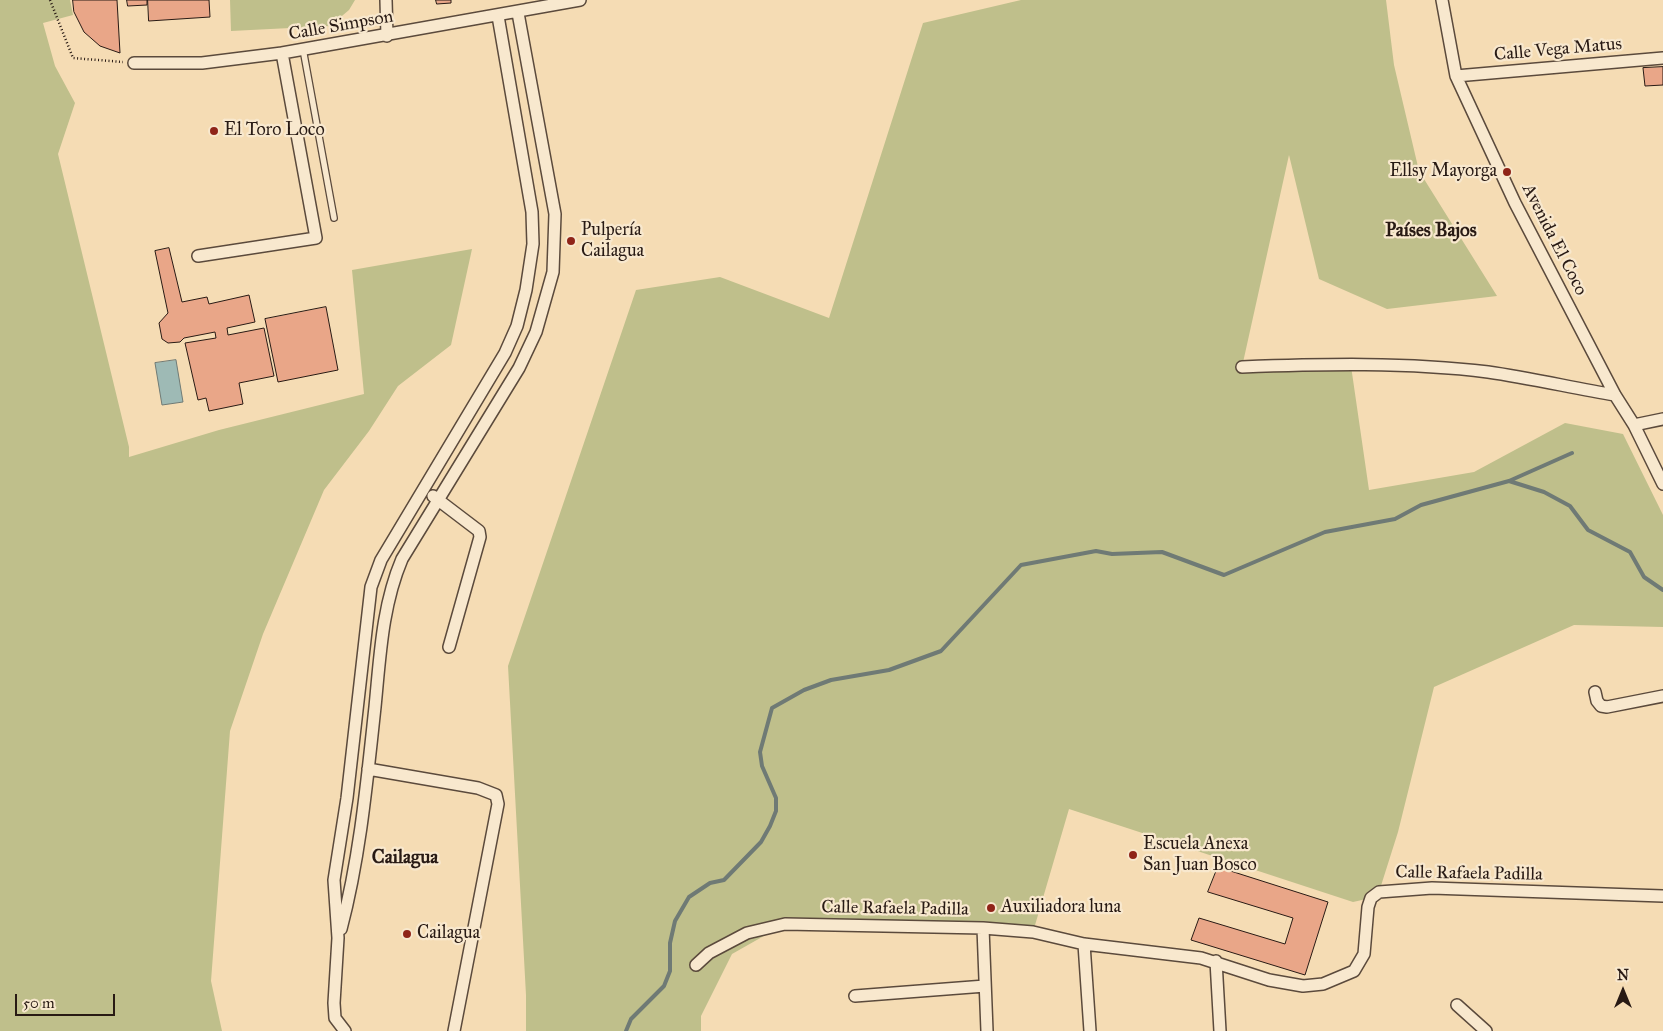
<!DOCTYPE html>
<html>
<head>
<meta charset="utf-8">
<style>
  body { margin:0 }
  #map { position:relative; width:1663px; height:1031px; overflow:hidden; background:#f5dcb4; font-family:"IM FELL Great Primer",serif }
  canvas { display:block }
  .north { position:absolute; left:1598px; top:966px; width:50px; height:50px; -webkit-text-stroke:4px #f8e8ce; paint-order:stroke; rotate:0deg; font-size:14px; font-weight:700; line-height:20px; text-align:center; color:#281a14 }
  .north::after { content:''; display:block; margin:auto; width:18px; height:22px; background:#281a14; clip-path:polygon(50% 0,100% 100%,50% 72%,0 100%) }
  .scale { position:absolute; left:15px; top:994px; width:100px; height:22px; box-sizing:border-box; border:2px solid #281a14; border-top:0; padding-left:6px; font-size:15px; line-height:18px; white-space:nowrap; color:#281a14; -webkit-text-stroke:4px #f8e8ce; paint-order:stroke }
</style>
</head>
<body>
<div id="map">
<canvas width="1663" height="1031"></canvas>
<div class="north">N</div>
<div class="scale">50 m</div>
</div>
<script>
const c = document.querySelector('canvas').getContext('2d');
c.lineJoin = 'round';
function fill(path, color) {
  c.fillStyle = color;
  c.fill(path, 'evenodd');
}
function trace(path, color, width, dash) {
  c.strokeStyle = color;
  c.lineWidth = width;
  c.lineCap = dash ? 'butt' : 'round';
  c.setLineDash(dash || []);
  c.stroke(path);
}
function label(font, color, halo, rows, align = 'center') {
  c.font = font + ' "IM FELL Great Primer",serif';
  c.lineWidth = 4.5;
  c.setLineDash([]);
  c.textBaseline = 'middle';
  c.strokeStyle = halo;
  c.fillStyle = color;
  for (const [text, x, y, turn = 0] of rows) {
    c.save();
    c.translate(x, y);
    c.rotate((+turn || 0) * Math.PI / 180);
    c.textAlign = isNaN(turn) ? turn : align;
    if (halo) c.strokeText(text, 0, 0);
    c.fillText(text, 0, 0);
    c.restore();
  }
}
const green = new Path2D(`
  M 0,0 L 70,0 L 73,15 L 43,23 L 55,66 L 75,103 L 58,154 L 129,447 L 129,457 L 219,430 L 364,394 L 352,270 L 472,249 L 451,345 L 398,386 L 369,431 L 324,490 L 263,634 L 230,731 L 211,981 L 222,1031 L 0,1031 Z
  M 230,0 L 355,0 L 349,10 L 330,26 L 231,31 Z
  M 1021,0 L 1386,0 L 1394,65 L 1419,171 L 1497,296 L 1387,309 L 1319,279 L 1289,155 L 1242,367 L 1351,366 L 1369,490 L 1474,472 L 1565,423 L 1623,434 L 1663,515 L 1663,627 L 1574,625 L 1434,687 L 1398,832 L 1379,892 L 1371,898 L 1353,902 L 1069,809 L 1033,932 L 785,924 L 732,954 L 701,1016 L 701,1031 L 526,1031 L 526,995 L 508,666 L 636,290 L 720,277 L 829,318 L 923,23 Z`);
const water = new Path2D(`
  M 176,360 L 183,402 L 162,405 L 155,363 Z`);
const stream = new Path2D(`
  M 1509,481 L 1544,492 L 1570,506 L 1588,530 L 1630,552 L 1644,577 L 1663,590
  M 626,1031 L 631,1019 L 664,986 L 670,971 L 670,943 L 675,921 L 689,897 L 710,883 L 724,880 L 761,842 L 770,826 L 776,811 L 776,798 L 762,766 L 760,752 L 772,708 L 804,690 L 831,680 L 889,670 L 941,651 L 1021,565 L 1096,551 L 1112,554 L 1162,552 L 1224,575 L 1325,532 L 1395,519 L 1421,505 L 1509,481 L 1572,453`);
const building = new Path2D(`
  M 73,0 L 117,0 L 120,53 L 100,46 L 84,32 L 74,12 Z
  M 127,0 L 147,0 L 147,5 L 128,6 Z
  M 148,0 L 209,0 L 210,17 L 149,21 Z
  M 436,0 L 451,0 L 451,3 L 437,4 Z
  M 1663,67 L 1663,85 L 1645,86 L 1643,68 Z
  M 169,248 L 182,302 L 207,297 L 209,304 L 249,295 L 255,322 L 227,328 L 228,335 L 264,328 L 274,376 L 239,383 L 243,404 L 209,411 L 206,398 L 198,400 L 185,343 L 216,338 L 215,332 L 184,338 L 180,342 L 168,343 L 162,339 L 159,323 L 168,313 L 155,251 Z
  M 326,307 L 338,370 L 278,382 L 265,319 Z
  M 1218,867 L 1328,902 L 1305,975 L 1191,940 L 1199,918 L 1285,944 L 1293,918 L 1208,892 Z`);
const path = new Path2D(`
  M 50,0 L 73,58 L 123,62`);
const service = new Path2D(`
  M 303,49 L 334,218`);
const minor = new Path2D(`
  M 386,0 L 387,36
  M 1442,0 L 1456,76 L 1515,203 L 1615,395 L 1634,425 L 1663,484
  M 134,63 L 202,63 L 282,53 L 580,0
  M 1456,76 L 1663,58
  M 198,256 L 316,238 L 282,53
  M 1242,367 C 1323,364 1407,362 1488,372 C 1530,378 1573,388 1615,395
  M 1634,425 L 1663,419
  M 433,496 L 479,531 L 480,537 L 449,647
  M 1595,692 L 1597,701 L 1601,706 L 1607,707 L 1663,696
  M 368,769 L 478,788 L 496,795 L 498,804 L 454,1031
  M 983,928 L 987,1031
  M 341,929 C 360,857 367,781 375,707 C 380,657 382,606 402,559 L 519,368 L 536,332 L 553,272 L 555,214 L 518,13
  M 1084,944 L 1090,1031
  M 1216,961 L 1220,1031
  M 696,965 L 709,953 L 747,933 L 785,924 L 983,928 L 1033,932 L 1084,944 L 1201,958 L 1269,980 L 1303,986 L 1323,984 L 1354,971 L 1364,954 L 1368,907 L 1371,898 L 1379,892 L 1432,888 L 1663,896
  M 855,996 L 985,986
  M 1457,1005 L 1486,1031
  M 345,1031 L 335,1018 L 334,1003 L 338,938 L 334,880 L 347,798 L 371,587 L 381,560 L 505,353 L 517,326 L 526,290 L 533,244 L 532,212 L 498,16`);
const markers = [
  [214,131,5,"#8f2418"],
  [1507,172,5,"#8f2418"],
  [571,241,5,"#8f2418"],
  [1133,855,5,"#8f2418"],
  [991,908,5,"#8f2418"],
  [407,934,5,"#8f2418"]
];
const streetNames = [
  ["Calle Simpson",341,26,-10],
  ["Calle Vega Matus",1558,50,-5],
  ["Avenida El Coco",1554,240,63],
  ["Calle Rafaela Padilla",1469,874,1],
  ["Calle Rafaela Padilla",895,909,1]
];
const poiNames = [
  ["El Toro Loco",224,131],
  ["Ellsy Mayorga",1497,172,"right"],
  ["Pulpería",581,231],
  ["Cailagua",581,252],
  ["Escuela Anexa",1143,845],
  ["San Juan Bosco",1143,866],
  ["Auxiliadora luna",1001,908],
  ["Cailagua",417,934]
];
const neighbourhoodNames = [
  ["Países Bajos",1431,231],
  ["Cailagua",405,858]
];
fill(green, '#bfbf8b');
fill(water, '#9ebab5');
trace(water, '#6f7a75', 1);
trace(stream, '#6f7a75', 4);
fill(building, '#e9a688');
trace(building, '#281a14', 1);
trace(service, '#5b4a3c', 8);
trace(minor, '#5b4a3c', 14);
trace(path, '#281a14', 2.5, [1, 2.5]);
trace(service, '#f8e8ce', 5.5);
trace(minor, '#f8e8ce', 11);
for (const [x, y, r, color] of markers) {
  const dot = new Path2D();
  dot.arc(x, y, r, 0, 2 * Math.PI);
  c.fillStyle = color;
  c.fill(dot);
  trace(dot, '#f8e8ce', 2);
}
label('18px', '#281a14', '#f8e8ce', streetNames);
label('18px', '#281a14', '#f8e8ce', poiNames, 'left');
label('bold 19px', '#281a14', '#f8e8ce', neighbourhoodNames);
</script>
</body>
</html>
